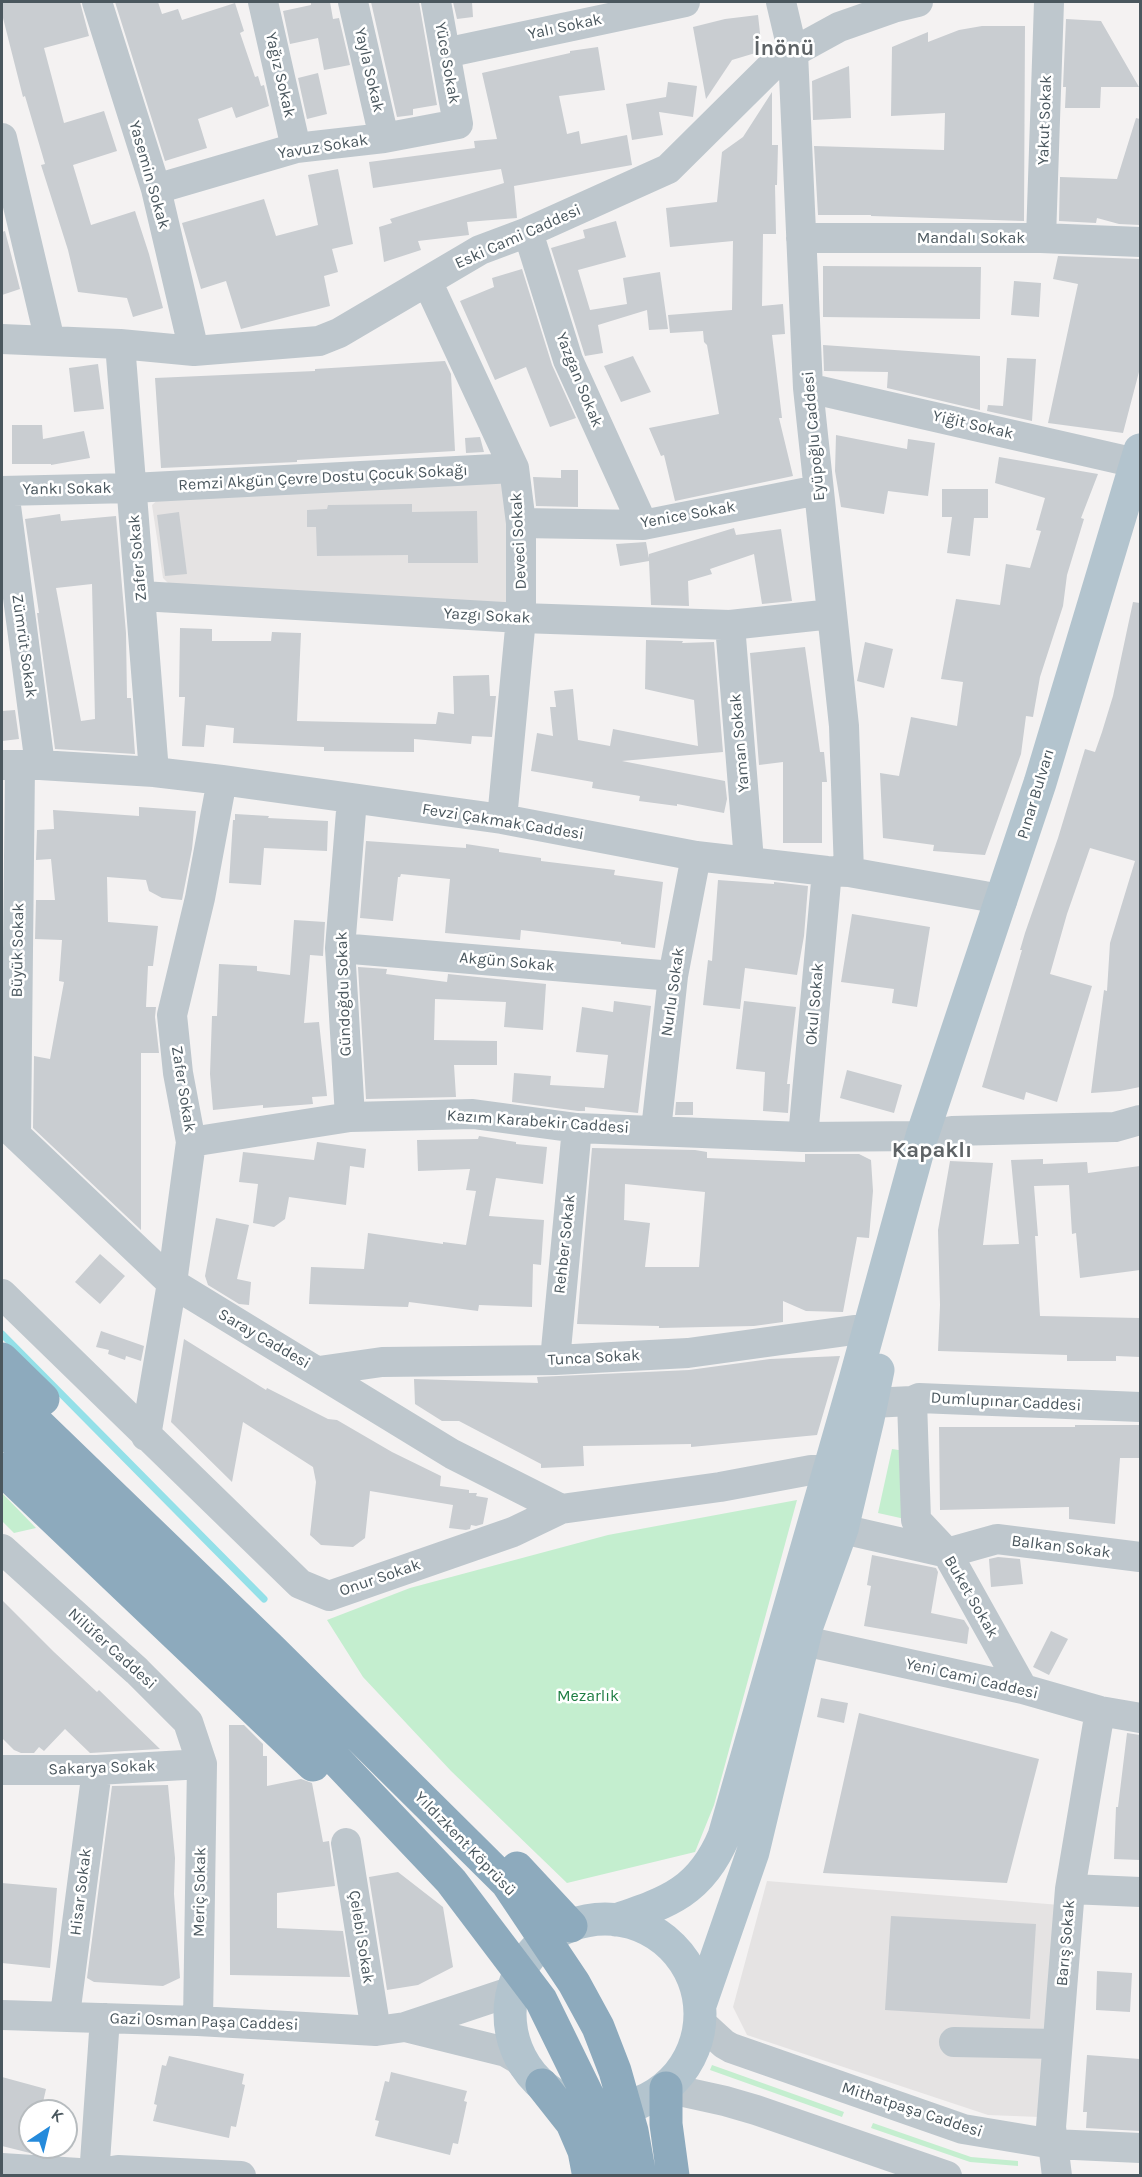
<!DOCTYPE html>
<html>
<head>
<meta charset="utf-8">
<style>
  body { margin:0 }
  #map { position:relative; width:1142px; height:2177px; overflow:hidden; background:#f4f2f2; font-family:Karla,sans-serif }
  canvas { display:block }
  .frame { position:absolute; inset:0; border:3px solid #4a575e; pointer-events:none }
  .north { position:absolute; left:18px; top:2099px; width:60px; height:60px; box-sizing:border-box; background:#fff; border:2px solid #b7bcbf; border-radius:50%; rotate:35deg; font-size:16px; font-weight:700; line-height:24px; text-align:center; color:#4a575e }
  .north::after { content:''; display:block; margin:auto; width:21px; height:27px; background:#258adb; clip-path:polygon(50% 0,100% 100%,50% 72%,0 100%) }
</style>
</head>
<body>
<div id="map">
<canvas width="1142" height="2177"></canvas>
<div class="frame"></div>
<div class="north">K</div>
</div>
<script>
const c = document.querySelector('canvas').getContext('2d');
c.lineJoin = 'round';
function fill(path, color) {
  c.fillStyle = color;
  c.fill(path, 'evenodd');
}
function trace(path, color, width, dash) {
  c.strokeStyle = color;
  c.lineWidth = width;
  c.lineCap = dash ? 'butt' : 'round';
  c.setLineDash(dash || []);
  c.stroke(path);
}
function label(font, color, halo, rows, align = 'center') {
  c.font = font + ' Karla,sans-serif';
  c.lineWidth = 5;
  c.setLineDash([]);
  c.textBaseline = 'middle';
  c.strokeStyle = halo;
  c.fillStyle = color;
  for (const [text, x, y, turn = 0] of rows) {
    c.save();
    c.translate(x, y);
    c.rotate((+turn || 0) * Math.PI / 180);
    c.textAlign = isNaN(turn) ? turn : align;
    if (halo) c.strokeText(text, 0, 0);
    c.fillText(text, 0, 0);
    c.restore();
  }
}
const education = new Path2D(`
  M 509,478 L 506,603 L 169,584 L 163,578 L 152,505 L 161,497 Z
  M 767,1881 L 1060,1905 L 1040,2117 L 988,2115 L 747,2035 L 733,2007 Z`);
const green = new Path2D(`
  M 892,1449 L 905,1451 L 905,1519 L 878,1513 Z
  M 2,1493 L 36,1528 L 14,1533 L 2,1521 Z
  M 797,1500 L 714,1805 L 695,1852 L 567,1883 L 451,1771 L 363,1677 L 327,1620 L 410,1588 L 608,1535 Z
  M 712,2065 L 844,2112 L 842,2117 L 710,2070 Z
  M 873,2123 L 971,2157 L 1018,2161 L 1018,2166 L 970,2162 L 871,2128 Z`);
const stream = new Path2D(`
  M 2,1334 L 264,1599`);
const building = new Path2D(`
  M 2,2 L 80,2 L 89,36 L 44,48 L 64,123 L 104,111 L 117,151 L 73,165 L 91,225 L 135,211 L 149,254 L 163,308 L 133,317 L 127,298 L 78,292 L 68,250 L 41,165 L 45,164 L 25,96 L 23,97 L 2,14 Z
  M 115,2 L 158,2 L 162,14 L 178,9 L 182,20 L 235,3 L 244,31 L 240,33 L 255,77 L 258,76 L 261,86 L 264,85 L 269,106 L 236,118 L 232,107 L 198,119 L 207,148 L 165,161 Z
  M 311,2 L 330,2 L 333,19 L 339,18 L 350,65 L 324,70 L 318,38 L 290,44 L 283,11 L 311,5 Z
  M 371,2 L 419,2 L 437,105 L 413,109 L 413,115 L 397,117 Z
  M 453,2 L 472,2 L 473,17 L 457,19 Z
  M 758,15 L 762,51 L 732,60 L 706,99 L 693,27 L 725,19 Z
  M 1066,19 L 1101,21 L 1139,87 L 1101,87 L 1100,108 L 1065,108 L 1066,87 L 1063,87 Z
  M 982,26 L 1025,26 L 1024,221 L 871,216 L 871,215 L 818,215 L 814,146 L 944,150 L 945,113 L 891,116 L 892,47 L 928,32 L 928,42 L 959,30 Z
  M 598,47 L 605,90 L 559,96 L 567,134 L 579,131 L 581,144 L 627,135 L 632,165 L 514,186 L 517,218 L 467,222 L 469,235 L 418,241 L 421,250 L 384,262 L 379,227 L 392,223 L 390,219 L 504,183 L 501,169 L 373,188 L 369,162 L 475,148 L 474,141 L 497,139 L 482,73 L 570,53 L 570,51 Z
  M 849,66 L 851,118 L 813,120 L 812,81 Z
  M 318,73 L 327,114 L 307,119 L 298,78 Z
  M 668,82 L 697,86 L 693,117 L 659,112 L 663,135 L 632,140 L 626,104 L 666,97 Z
  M 772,92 L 772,145 L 778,145 L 777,185 L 775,185 L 776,234 L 763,234 L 762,306 L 783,304 L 785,334 L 772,335 L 782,418 L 779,418 L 793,476 L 675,501 L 664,455 L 661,456 L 649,428 L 719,414 L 707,345 L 704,342 L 703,331 L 670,333 L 668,315 L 732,310 L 733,241 L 670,247 L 666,208 L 717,202 L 722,152 L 743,137 Z
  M 1136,118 L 1140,119 L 1140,225 L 1119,224 L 1097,218 L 1096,223 L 1059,221 L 1060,177 L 1117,179 Z
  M 338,169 L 353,244 L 332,249 L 338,272 L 324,276 L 330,306 L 241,329 L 226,281 L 201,289 L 182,223 L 264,199 L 276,236 L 318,225 L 308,175 Z
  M 616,221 L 626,257 L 578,270 L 590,310 L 627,304 L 623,278 L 660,272 L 668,329 L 649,330 L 647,310 L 598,325 L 603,353 L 585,356 L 551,248 L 585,238 L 583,230 Z
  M 5,231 L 20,289 L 2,295 L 2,232 Z
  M 1058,256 L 1140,259 L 1140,368 L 1123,433 L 1048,423 L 1078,284 L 1053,279 Z
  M 823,266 L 981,267 L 980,319 L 823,317 Z
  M 522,269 L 552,365 L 576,418 L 550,427 L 526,367 L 495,380 L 460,301 L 494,287 L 492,278 Z
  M 1014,281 L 1041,283 L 1039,317 L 1011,315 Z
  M 823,345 L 980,356 L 980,410 L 887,388 L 888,372 L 824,371 Z
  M 633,356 L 651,392 L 621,402 L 604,366 Z
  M 1007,358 L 1036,359 L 1032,421 L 987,411 L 988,405 L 1003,406 Z
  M 445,361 L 451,374 L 455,451 L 297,460 L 297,462 L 161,468 L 155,378 L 315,371 L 315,369 Z
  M 98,364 L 104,409 L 74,412 L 69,368 Z
  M 12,425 L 42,425 L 43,439 L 84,431 L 90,458 L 51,465 L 51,464 L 12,464 Z
  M 836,435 L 907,449 L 908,439 L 935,443 L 928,496 L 888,491 L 884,514 L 841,507 L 835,471 Z
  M 480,437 L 484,452 L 466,453 L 465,438 Z
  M 999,457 L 1098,474 L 1081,518 L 1084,519 L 1067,575 L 1063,606 L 1040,677 L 1033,717 L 1026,716 L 1021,754 L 985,855 L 933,851 L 934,845 L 883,838 L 880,773 L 899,776 L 911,717 L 957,726 L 963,682 L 941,679 L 956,599 L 1000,605 L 1006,564 L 1030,568 L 1041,531 L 1036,530 L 1045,498 L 995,483 Z
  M 561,470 L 578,470 L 578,507 L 536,506 L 533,477 L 561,478 Z
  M 942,489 L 988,489 L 988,518 L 974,518 L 970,556 L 947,553 L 952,517 L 942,517 Z
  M 412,504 L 412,512 L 477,511 L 478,563 L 408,563 L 408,555 L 317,556 L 316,527 L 307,527 L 307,510 L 327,509 L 328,505 Z
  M 179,512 L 187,574 L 165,576 L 157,515 Z
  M 60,514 L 61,521 L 116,516 L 126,633 L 127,698 L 131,698 L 135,754 L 55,749 L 37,613 L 39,613 L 25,519 ZM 92,584 L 95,719 L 81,721 L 56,588 Z
  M 734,528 L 736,535 L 781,529 L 792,601 L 762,604 L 754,554 L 710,569 L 712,574 L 688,581 L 689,606 L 651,605 L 649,561 L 620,566 L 616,544 L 646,542 L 649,558 L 649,554 Z
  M 1133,602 L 1140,603 L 1140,1087 L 1120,1091 L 1091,1093 L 1104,990 L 1107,991 L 1110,943 L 1135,861 L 1090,848 L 1067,914 L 1050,974 L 1092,986 L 1057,1102 L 1026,1092 L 1024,1100 L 982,1087 L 1022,950 L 1020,950 L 1025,933 L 1058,838 L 1085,749 L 1095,752 L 1102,732 L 1113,696 Z
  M 180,628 L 212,629 L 212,641 L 271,641 L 272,632 L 301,633 L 297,721 L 436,724 L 438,712 L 454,714 L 453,676 L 489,675 L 490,696 L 496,696 L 492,737 L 472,736 L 471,744 L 414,739 L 414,752 L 324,751 L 324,747 L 233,743 L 234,728 L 206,725 L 204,747 L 182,746 L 185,697 L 179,697 Z
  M 646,640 L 683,641 L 682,643 L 714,642 L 723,752 L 622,761 L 725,781 L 727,799 L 724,813 L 677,804 L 677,806 L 639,801 L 640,796 L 592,788 L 593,782 L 531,771 L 537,733 L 553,736 L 550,707 L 556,707 L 554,691 L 573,689 L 578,740 L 610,746 L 613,729 L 698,746 L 694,700 L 645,689 Z
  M 865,642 L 893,649 L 884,688 L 857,681 Z
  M 805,647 L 820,752 L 824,752 L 827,782 L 822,782 L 822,843 L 783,843 L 783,762 L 759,765 L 750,653 Z
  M 15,710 L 19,739 L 2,741 L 2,711 Z
  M 139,807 L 196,811 L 192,849 L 182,900 L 162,898 L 149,891 L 146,880 L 107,877 L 108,922 L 158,926 L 153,966 L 148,966 L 146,1007 L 156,1007 L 155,1017 L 159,1053 L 141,1053 L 141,1230 L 33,1128 L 34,1056 L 50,1059 L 64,982 L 59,981 L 62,940 L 35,939 L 36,900 L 55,900 L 51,859 L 36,860 L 37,830 L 54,829 L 53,810 L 139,816 Z
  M 235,814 L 269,816 L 268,818 L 328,821 L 327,851 L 264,848 L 261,885 L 229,883 L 233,820 L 235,820 Z
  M 366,841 L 466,848 L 466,844 L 499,849 L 499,852 L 541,858 L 541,861 L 615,870 L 614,875 L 663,882 L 655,948 L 621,944 L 621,942 L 521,930 L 520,940 L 445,933 L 450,879 L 401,874 L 400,877 L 398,877 L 393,921 L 360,918 Z
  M 718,880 L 774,884 L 774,882 L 808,886 L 804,936 L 797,975 L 745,968 L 740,1009 L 703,1005 L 708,960 L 712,961 Z
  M 852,914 L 930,927 L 917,1007 L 892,1003 L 894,989 L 841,982 Z
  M 294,920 L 325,922 L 323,956 L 310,955 L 304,1023 L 319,1022 L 327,1096 L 312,1097 L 313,1104 L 263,1108 L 263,1105 L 213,1110 L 210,1074 L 212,1016 L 217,1016 L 219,964 L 257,966 L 257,971 L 290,975 Z
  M 358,967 L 387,969 L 386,974 L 447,982 L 448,974 L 546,984 L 543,1030 L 504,1027 L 506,1002 L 435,999 L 434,1040 L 497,1041 L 497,1065 L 454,1065 L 456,1097 L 366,1099 Z
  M 614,1001 L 651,1006 L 638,1113 L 585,1107 L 585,1111 L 578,1111 L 512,1102 L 514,1073 L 551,1076 L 550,1085 L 604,1088 L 608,1055 L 576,1052 L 582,1007 L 613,1012 Z
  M 744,1001 L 796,1007 L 787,1084 L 790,1084 L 788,1113 L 763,1111 L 765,1072 L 736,1069 Z
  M 847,1070 L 902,1085 L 894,1113 L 840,1098 Z
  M 676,1102 L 693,1102 L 693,1115 L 675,1115 Z
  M 479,1136 L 516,1142 L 516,1144 L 547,1147 L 543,1184 L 496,1178 L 489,1216 L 544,1220 L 541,1265 L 533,1264 L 532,1307 L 479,1305 L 478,1311 L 409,1302 L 408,1307 L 309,1304 L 311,1267 L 364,1269 L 368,1233 L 443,1244 L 443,1242 L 466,1245 L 476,1191 L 466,1190 L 470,1169 L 418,1171 L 417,1140 L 478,1139 Z
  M 317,1142 L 366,1149 L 364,1168 L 350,1166 L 346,1205 L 289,1197 L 285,1219 L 274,1227 L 253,1223 L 258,1184 L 239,1182 L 243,1152 L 314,1160 Z
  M 592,1148 L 695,1150 L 707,1152 L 707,1158 L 805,1162 L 805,1154 L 859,1154 L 871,1160 L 873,1191 L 869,1238 L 857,1237 L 843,1312 L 806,1311 L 783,1301 L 783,1322 L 754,1326 L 659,1328 L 659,1326 L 577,1324 ZM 625,1184 L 705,1192 L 699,1267 L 645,1267 L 650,1223 L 624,1220 Z
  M 1043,1159 L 1043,1164 L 1087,1162 L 1088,1173 L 1140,1166 L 1140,1270 L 1080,1278 L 1076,1233 L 1072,1234 L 1069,1185 L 1034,1186 L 1038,1236 L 1035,1236 L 1040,1316 L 1140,1318 L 1140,1357 L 1116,1356 L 1116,1361 L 1067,1361 L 1067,1355 L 938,1351 L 940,1305 L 938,1230 L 950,1161 L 993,1163 L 983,1245 L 1019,1244 L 1011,1160 Z
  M 216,1218 L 249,1225 L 237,1279 L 251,1282 L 249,1305 L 239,1304 L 208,1285 L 205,1276 Z
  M 100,1254 L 125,1276 L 100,1304 L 75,1282 Z
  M 101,1331 L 144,1346 L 141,1361 L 126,1356 L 125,1360 L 108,1354 L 109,1350 L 96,1347 Z
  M 184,1339 L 266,1390 L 267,1388 L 328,1419 L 337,1420 L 392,1452 L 441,1476 L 440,1486 L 469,1490 L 469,1493 L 477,1493 L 476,1496 L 488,1498 L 483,1524 L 476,1526 L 471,1525 L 470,1529 L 466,1530 L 449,1528 L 453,1505 L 370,1491 L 365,1538 L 353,1547 L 321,1545 L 310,1535 L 316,1482 L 313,1467 L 243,1422 L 232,1482 L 171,1422 Z
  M 840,1356 L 817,1435 L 691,1447 L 691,1444 L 583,1446 L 584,1466 L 541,1468 L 541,1464 L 459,1421 L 442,1421 L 415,1404 L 414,1379 L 538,1383 L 537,1377 L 689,1370 L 770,1359 Z
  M 1075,1425 L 1140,1425 L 1140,1458 L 1120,1458 L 1115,1524 L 1069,1519 L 1069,1507 L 940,1510 L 939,1427 L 1075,1427 Z
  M 872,1555 L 936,1568 L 938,1572 L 931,1613 L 964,1620 L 969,1628 L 967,1644 L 864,1626 L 871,1586 L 867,1585 Z
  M 998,1557 L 1020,1559 L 1023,1584 L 991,1587 L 989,1559 Z
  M 2,1600 L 54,1652 L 97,1692 L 99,1690 L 160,1749 L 90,1753 L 65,1729 L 44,1751 L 39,1747 L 34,1753 L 21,1753 L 14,1750 L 2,1738 Z
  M 1051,1631 L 1068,1639 L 1049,1675 L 1033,1667 Z
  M 821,1698 L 848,1703 L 844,1723 L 817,1717 Z
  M 859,1713 L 1039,1759 L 1007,1883 L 823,1873 Z
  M 229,1725 L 244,1725 L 263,1744 L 263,1756 L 267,1756 L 267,1786 L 301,1779 L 312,1783 L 323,1842 L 329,1841 L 335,1886 L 277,1893 L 277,1928 L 343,1931 L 350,1977 L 230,1975 Z
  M 1127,1733 L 1140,1735 L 1140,1860 L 1114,1859 L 1116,1807 L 1118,1807 Z
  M 168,1785 L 175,1858 L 174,1894 L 180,1978 L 163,1986 L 94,1982 L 87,1978 L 112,1786 Z
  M 398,1872 L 443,1907 L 453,1967 L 418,1985 L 387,1990 L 369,1877 Z
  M 2,1883 L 57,1888 L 50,1968 L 2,1963 Z
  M 891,1916 L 1036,1924 L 1030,2019 L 885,2010 Z
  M 1097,1971 L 1132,1973 L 1130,2012 L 1096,2010 Z
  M 1087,2055 L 1140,2059 L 1140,2131 L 1086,2128 L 1087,2112 L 1083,2112 Z
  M 169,2056 L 244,2074 L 242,2084 L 245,2085 L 236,2127 L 231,2126 L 229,2138 L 153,2121 L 157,2105 L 154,2104 L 162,2065 L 166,2066 Z
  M 391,2072 L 467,2091 L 464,2101 L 467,2102 L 458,2144 L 453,2143 L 450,2155 L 375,2136 L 379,2121 L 375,2120 L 385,2081 L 389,2082 Z
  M 2,2077 L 46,2089 L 41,2111 L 30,2111 L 30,2153 L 2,2146 Z`);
const minor = new Path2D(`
  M 97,2 L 156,189 L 194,351
  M 263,2 L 296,148
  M 353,2 L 384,138
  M 781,2 L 793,53 L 808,388 L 844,726 L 849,872
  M 445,53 L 685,2
  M 2,138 L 50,341
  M 156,189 L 296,148 L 384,138 L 458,124 L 436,2
  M 528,232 L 568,360 L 643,525
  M 801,238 L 1041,238 L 1140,242
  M 1041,238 L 1049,2
  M 427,281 L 514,468 L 521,523 L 521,618 L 502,819
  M 2,339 L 120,344 L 194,351 L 319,341 L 339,333 L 480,250 L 528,232 L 668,169 L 777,61 L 839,27 L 893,8 L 918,2
  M 120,344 L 154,772
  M 808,388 L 1140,464
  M 2,491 L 132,488 L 514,468
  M 4,491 L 40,765
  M 521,523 L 643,525 L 818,490
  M 141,596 L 521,618 L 730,625 L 832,614
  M 730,625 L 749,861
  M 2,765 L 40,765 L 154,772 L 222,780 L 502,819 L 696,856 L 827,871 L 849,872 L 984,896 L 1002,901
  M 340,948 L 673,976
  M 350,1117 L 340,948 L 352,799
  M 2,1122 L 172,1283 L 452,1454 L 561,1509
  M 656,1130 L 673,976 L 696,856
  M 16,1135 L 20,765
  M 803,1137 L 827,871
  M 191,1142 L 350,1117 L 473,1114 L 577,1128 L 803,1137 L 922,1136 L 952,1131 L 1115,1127 L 1140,1120
  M 2,1294 L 300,1584 L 329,1596 L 513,1532 L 561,1509 L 720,1487 L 811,1470 L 829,1470
  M 555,1360 L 577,1128
  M 319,1371 L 382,1362 L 555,1360 L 688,1353 L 854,1330 L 868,1330
  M 912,1401 L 916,1520 L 947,1553 L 1023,1689
  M 871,1403 L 912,1401 L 919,1398 L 1140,1407
  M 146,1436 L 172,1283 L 191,1142 L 178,1073 L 172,1015 L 200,898 L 222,780
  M 842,1529 L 947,1553 L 997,1539 L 1140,1557
  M 2,1549 L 137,1671 L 188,1722 L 202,1764 L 198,2021
  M 804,1641 L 1023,1689 L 1100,1711 L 1140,1718
  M 2,1770 L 97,1770 L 202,1764
  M 346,1843 L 376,2031
  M 1070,1889 L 1140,1892
  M 2,2015 L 198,2021 L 376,2031 L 405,2027 L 513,1991
  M 65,2015 L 97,1770
  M 700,2022 L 724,2044 L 731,2048 L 963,2129 L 1053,2144 L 1140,2148
  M 405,2027 L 506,2052 L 518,2059 L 531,2074
  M 954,2042 L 1057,2044
  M 666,2088 L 725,2101 L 756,2110 L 947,2176
  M 2,2168 L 94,2174 L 118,2170 L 241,2176
  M 94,2176 L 105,2018
  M 1057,2176 L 1051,2127 L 1070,1889 L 1100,1711`);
const major = new Path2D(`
  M510 2014a95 95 0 1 1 190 0a95 95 0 1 1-190 0Z
  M 616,1920 C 669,1902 701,1891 724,1836 L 855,1380 L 922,1136 L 1040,783 L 1140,450
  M 700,2005 L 753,1852 L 807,1626 L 842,1529 L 868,1419 L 878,1370`);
const highway = new Path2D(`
  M 2,1359 L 43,1399
  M 2,1389 L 272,1650 L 507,1883 L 574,1983 L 598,2027 L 615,2071 L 632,2131 L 640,2176
  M 2,1428 L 230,1648 L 451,1881 L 541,2000 L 592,2104 L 602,2143 L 608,2176
  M 2,1469 L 313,1765
  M 517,1868 L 571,1926
  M 542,2085 L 572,2123 L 584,2151 L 588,2172
  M 666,2088 L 666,2124 L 673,2176`);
const streetNames = [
  ["Yalı Sokak",565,27,-12],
  ["Yüce Sokak",447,63,80],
  ["Yayla Sokak",369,70,77],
  ["Yağız Sokak",280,75,77],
  ["Yakut Sokak",1045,120,-88],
  ["Yavuz Sokak",323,147,-9],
  ["Yasemin Sokak",149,175,74],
  ["Eski Cami Caddesi",518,237,-24],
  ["Mandalı Sokak",971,238],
  ["Yazgan Sokak",579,380,68],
  ["Yiğit Sokak",973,425,13],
  ["Eyüpoğlu Caddesi",814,436,-95],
  ["Remzi Akgün Çevre Dostu Çocuk Sokağı",323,478,-3],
  ["Yankı Sokak",67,489,-1],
  ["Yenice Sokak",688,515,-10],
  ["Deveci Sokak",519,541,-93],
  ["Zafer Sokak",138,558,-95],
  ["Yazgı Sokak",487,616,3],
  ["Zümrüt Sokak",24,646,82],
  ["Yaman Sokak",740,743,-95],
  ["Pınar Bulvarı",1036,794,-73],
  ["Fevzi Çakmak Caddesi",503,822,9],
  ["Büyük Sokak",18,950,-89],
  ["Akgün Sokak",507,962,5],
  ["Nurlu Sokak",673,992,-82],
  ["Gündoğdu Sokak",344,994,-92],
  ["Okul Sokak",815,1004,-85],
  ["Zafer Sokak",183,1089,81],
  ["Kazım Karabekir Caddesi",538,1122,4],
  ["Rehber Sokak",565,1244,-84],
  ["Saray Caddesi",264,1339,30],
  ["Tunca Sokak",594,1358,-3],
  ["Dumlupınar Caddesi",1006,1402,3],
  ["Balkan Sokak",1061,1547,7],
  ["Onur Sokak",380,1578,-19],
  ["Buket Sokak",971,1597,60],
  ["Nilüfer Caddesi",112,1649,42],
  ["Yeni Cami Caddesi",972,1679,13],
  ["Sakarya Sokak",102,1768,-2],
  ["Yıldızkent Köprüsü",465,1844,46],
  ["Hisar Sokak",81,1892,-83],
  ["Meriç Sokak",200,1892,-89],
  ["Çelebi Sokak",361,1937,81],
  ["Barış Sokak",1066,1943,-85],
  ["Gazi Osman Paşa Caddesi",204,2022,2],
  ["Mithatpaşa Caddesi",912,2110,18]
];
const parkNames = [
  ["Mezarlık",588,1696]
];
const districtNames = [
  ["İnönü",784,49],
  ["Kapaklı",932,1151]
];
fill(education, '#e5e3e3');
fill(green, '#c4eecf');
trace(stream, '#94e0e8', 7);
fill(building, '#c9cdd1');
trace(minor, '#bec7cd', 30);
trace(major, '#b3c4ce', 33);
trace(highway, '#8daabd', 33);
label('16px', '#4a575e', '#fff', streetNames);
label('16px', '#1d7d42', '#fff', parkNames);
label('bold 22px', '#5e6366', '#fff', districtNames);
</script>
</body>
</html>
